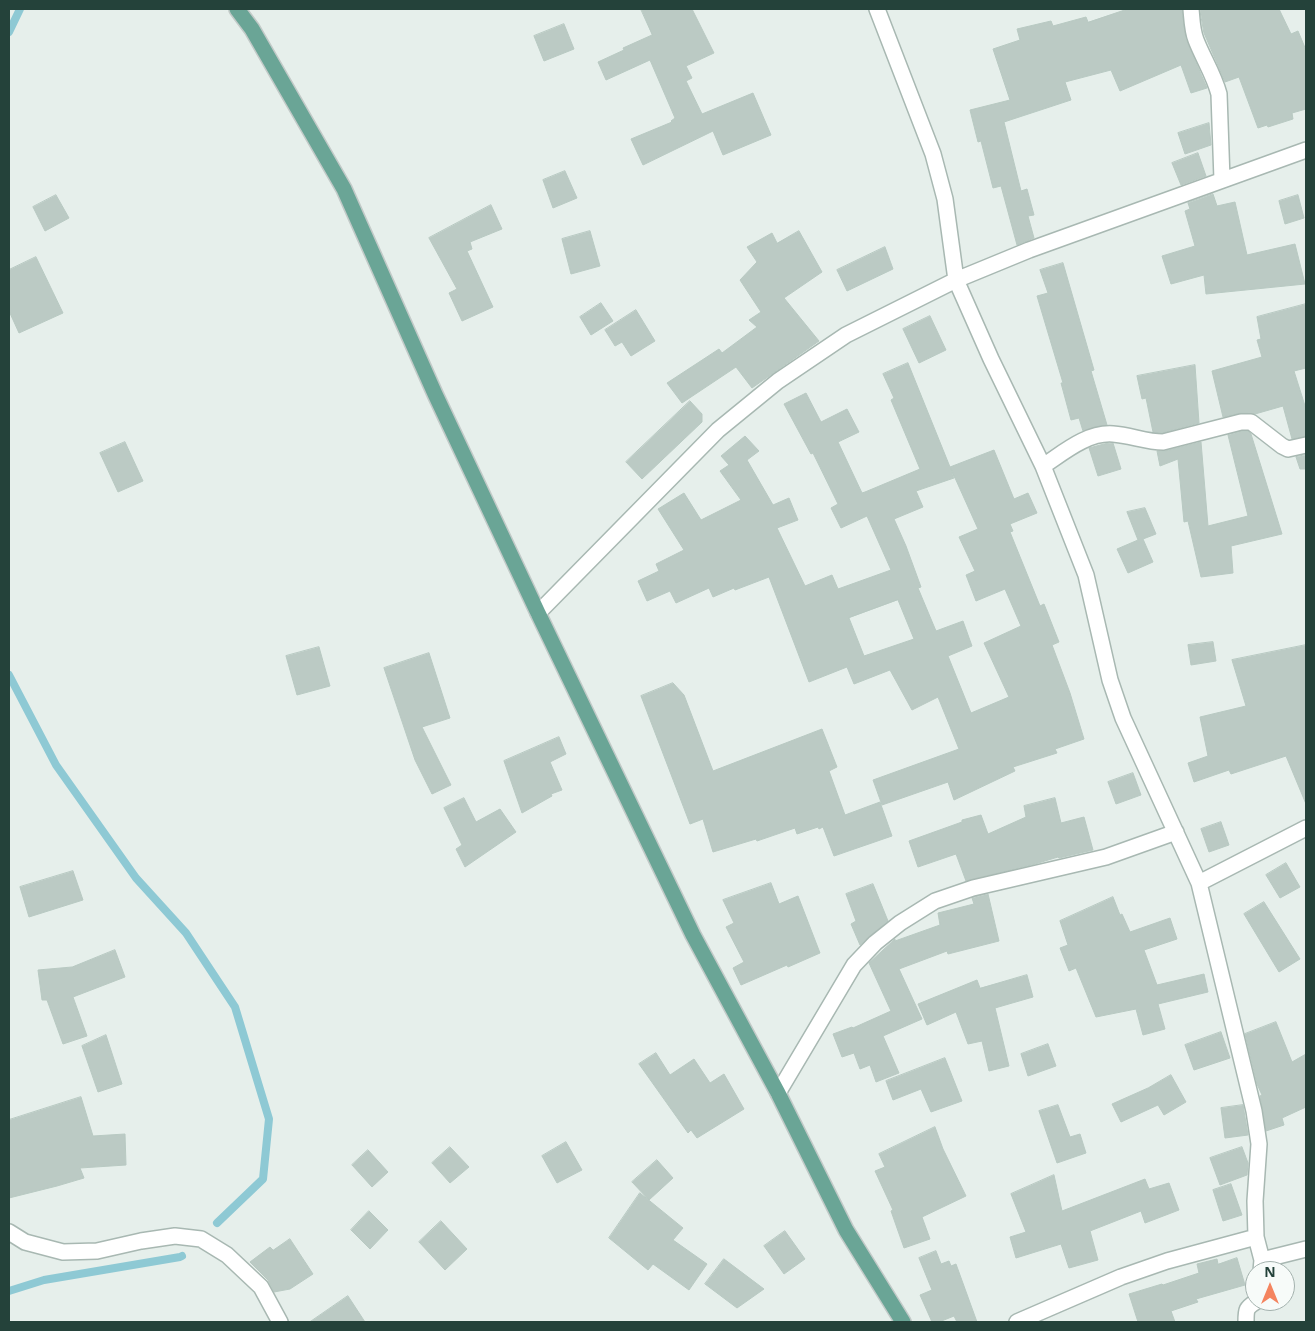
<!DOCTYPE html>
<html>
<head>
<meta charset="utf-8">
<style>
  body { margin:0 }
  #map { position:relative; width:1315px; height:1331px; overflow:hidden; background:#e6efeb; font-family:"Open Sans",sans-serif }
  canvas { display:block }
  .frame { position:absolute; inset:0; border:10px solid #24423a; pointer-events:none }
  .north { position:absolute; left:1245px; top:1261px; width:50px; height:50px; box-sizing:border-box; background:#f7fbf9; border:1px solid #a3b1ad; border-radius:50%; rotate:0deg; font-size:14px; font-weight:700; line-height:20px; text-align:center; color:#24423a }
  .north::after { content:''; display:block; margin:auto; width:18px; height:22px; background:#f4845f; clip-path:polygon(50% 0,100% 100%,50% 72%,0 100%) }
</style>
</head>
<body>
<div id="map">
<canvas width="1315" height="1331"></canvas>
<div class="frame"></div>
<div class="north">N</div>
</div>
<script>
const c = document.querySelector('canvas').getContext('2d');
c.lineJoin = 'round';
function trace(path, color, width, dash) {
  c.strokeStyle = color;
  c.lineWidth = width;
  c.lineCap = dash ? 'butt' : 'round';
  c.setLineDash(dash || []);
  c.stroke(path);
}
function fill(path, color) {
  c.fillStyle = color;
  c.fill(path, 'evenodd');
}
const stream = new Path2D(`
  M 9,32 L 20,9
  M 9,675 L 56,765 L 136,878 L 186,933 L 235,1007 L 269,1119 L 263,1179 L 217,1223
  M 9,1291 L 44,1280 L 180,1257 L 182,1256`);
const building = new Path2D(`
  M 641,9 L 692,9 L 714,53 L 686,66 L 692,78 L 686,81 L 702,114 L 753,93 L 771,135 L 723,155 L 713,131 L 643,165 L 631,139 L 672,122 L 671,121 L 675,118 L 650,60 L 606,80 L 598,62 L 624,50 L 623,48 L 652,35 Z
  M 1128,9 L 1182,9 L 1186,39 L 1207,88 L 1191,93 L 1181,65 L 1120,91 L 1111,70 L 1065,82 L 1071,100 L 1004,122 L 1021,191 L 1027,189 L 1034,215 L 1028,216 L 1034,238 L 1017,245 L 1001,186 L 993,188 L 981,141 L 978,142 L 970,110 L 1010,100 L 993,49 L 1020,40 L 1017,29 L 1051,21 L 1053,26 L 1086,17 L 1088,22 Z
  M 1200,9 L 1279,9 L 1291,34 L 1298,31 L 1306,50 L 1306,109 L 1292,113 L 1293,119 L 1268,127 L 1267,125 L 1258,128 L 1239,77 L 1225,82 L 1204,33 Z
  M 564,24 L 574,49 L 544,61 L 534,36 Z
  M 1209,123 L 1211,145 L 1185,154 L 1178,133 Z
  M 1198,153 L 1206,176 L 1181,185 L 1172,163 Z
  M 565,171 L 577,198 L 553,208 L 543,180 Z
  M 1213,194 L 1217,206 L 1235,202 L 1247,255 L 1295,244 L 1305,284 L 1206,294 L 1204,275 L 1171,284 L 1162,256 L 1195,246 L 1185,211 L 1190,209 L 1188,203 Z
  M 56,195 L 69,218 L 45,231 L 33,207 Z
  M 1298,195 L 1304,218 L 1285,224 L 1279,201 Z
  M 491,205 L 502,229 L 470,242 L 472,249 L 467,251 L 493,307 L 462,321 L 449,293 L 457,289 L 429,238 Z
  M 590,231 L 600,266 L 571,274 L 562,239 Z
  M 799,231 L 822,272 L 784,298 L 819,341 L 752,388 L 736,367 L 682,403 L 667,383 L 719,349 L 722,353 L 757,327 L 749,320 L 761,312 L 740,280 L 757,262 L 747,247 L 772,233 L 777,243 Z
  M 885,247 L 893,269 L 847,291 L 837,270 Z
  M 36,257 L 63,313 L 19,333 L 9,311 L 9,270 Z
  M 1063,263 L 1094,370 L 1091,371 L 1107,425 L 1083,431 L 1079,418 L 1071,420 L 1061,383 L 1063,383 L 1037,296 L 1048,293 L 1040,270 Z
  M 601,303 L 613,321 L 591,335 L 580,317 Z
  M 1306,304 L 1306,368 L 1294,371 L 1306,409 L 1306,436 L 1292,439 L 1283,406 L 1255,414 L 1241,413 L 1223,417 L 1212,371 L 1262,357 L 1257,340 L 1261,339 L 1257,317 Z
  M 636,310 L 655,341 L 631,356 L 622,342 L 615,346 L 605,330 Z
  M 930,316 L 946,350 L 919,363 L 903,329 Z
  M 908,363 L 950,467 L 994,450 L 1014,499 L 1028,493 L 1037,513 L 1010,524 L 1013,531 L 1010,532 L 1040,606 L 1044,604 L 1059,642 L 1052,645 L 1070,693 L 1084,739 L 1055,749 L 1057,753 L 1013,767 L 1015,771 L 954,800 L 948,782 L 882,805 L 873,780 L 959,749 L 938,697 L 912,710 L 890,670 L 854,684 L 847,667 L 809,682 L 769,577 L 735,590 L 734,588 L 713,597 L 709,588 L 676,603 L 670,591 L 647,601 L 638,581 L 659,571 L 656,564 L 684,550 L 658,509 L 684,493 L 701,520 L 741,500 L 720,471 L 729,465 L 721,456 L 745,436 L 759,451 L 747,460 L 773,505 L 789,498 L 798,520 L 777,528 L 805,586 L 832,575 L 838,589 L 891,570 L 867,516 L 841,528 L 831,508 L 838,504 L 813,453 L 811,454 L 784,404 L 806,393 L 821,422 L 847,409 L 859,432 L 838,442 L 862,493 L 865,492 L 920,469 L 891,400 L 894,398 L 883,374 ZM 951,469 L 978,529 L 959,537 L 975,571 L 966,575 L 976,601 L 1005,589 L 1021,626 L 984,643 L 1009,697 L 971,713 L 948,656 L 972,646 L 963,621 L 936,631 L 918,588 L 921,587 L 906,546 L 894,519 L 923,507 L 916,491 L 954,478 ZM 898,600 L 914,639 L 864,656 L 849,618 Z
  M 1195,365 L 1199,423 L 1162,433 L 1153,432 L 1146,398 L 1142,399 L 1137,376 Z
  M 690,401 L 702,414 L 702,422 L 642,479 L 626,462 Z
  M 1242,431 L 1248,431 L 1251,434 L 1282,534 L 1231,546 L 1233,573 L 1201,577 L 1188,521 L 1184,522 L 1178,459 L 1160,466 L 1157,451 L 1165,451 L 1201,442 L 1208,526 L 1248,516 L 1228,435 Z
  M 125,442 L 143,481 L 118,492 L 100,453 Z
  M 1113,443 L 1121,469 L 1098,476 L 1089,448 L 1104,444 Z
  M 1306,455 L 1306,469 L 1300,469 L 1296,457 Z
  M 1145,508 L 1156,534 L 1143,539 L 1153,562 L 1128,573 L 1117,549 L 1138,540 L 1127,512 Z
  M 1213,642 L 1216,661 L 1191,665 L 1188,645 Z
  M 1306,645 L 1306,804 L 1286,756 L 1231,774 L 1229,770 L 1194,782 L 1188,763 L 1208,756 L 1200,717 L 1246,706 L 1232,660 Z
  M 319,647 L 330,686 L 297,695 L 286,656 Z
  M 429,653 L 450,718 L 422,727 L 451,785 L 432,794 L 415,760 L 384,668 Z
  M 673,683 L 684,695 L 713,771 L 822,729 L 837,767 L 829,771 L 845,815 L 880,802 L 892,836 L 834,856 L 823,827 L 819,829 L 818,827 L 797,834 L 795,828 L 757,841 L 756,839 L 713,852 L 703,819 L 690,824 L 641,696 Z
  M 559,737 L 566,754 L 550,762 L 562,790 L 551,794 L 552,796 L 522,813 L 504,761 Z
  M 1133,773 L 1141,795 L 1116,804 L 1108,782 Z
  M 464,798 L 476,822 L 500,809 L 516,832 L 465,867 L 456,849 L 462,845 L 444,808 Z
  M 1055,798 L 1061,823 L 1084,817 L 1093,850 L 1059,858 L 1058,857 L 1035,864 L 966,881 L 956,854 L 918,867 L 909,841 L 962,822 L 962,820 L 981,815 L 988,834 L 1026,817 L 1024,806 Z
  M 1221,822 L 1229,845 L 1209,852 L 1201,829 Z
  M 1286,863 L 1300,887 L 1280,898 L 1266,875 Z
  M 73,871 L 83,900 L 29,917 L 20,887 Z
  M 771,883 L 779,904 L 798,896 L 820,953 L 788,967 L 787,965 L 741,985 L 733,968 L 744,962 L 726,927 L 734,923 L 723,900 Z
  M 873,884 L 888,921 L 860,945 L 851,924 L 856,921 L 846,894 Z
  M 988,894 L 999,941 L 948,954 L 947,951 L 899,969 L 922,1019 L 883,1036 L 899,1073 L 876,1082 L 870,1065 L 860,1069 L 854,1053 L 842,1057 L 833,1034 L 852,1027 L 853,1028 L 891,1011 L 869,963 L 895,939 L 895,941 L 940,925 L 938,913 L 974,904 L 972,898 Z
  M 1113,897 L 1120,915 L 1122,914 L 1130,932 L 1170,918 L 1177,939 L 1144,950 L 1157,985 L 1204,974 L 1208,992 L 1158,1004 L 1165,1029 L 1143,1035 L 1136,1009 L 1096,1017 L 1076,968 L 1069,971 L 1060,948 L 1068,945 L 1060,921 Z
  M 1264,902 L 1300,959 L 1279,972 L 1244,914 Z
  M 115,950 L 125,977 L 73,997 L 87,1036 L 63,1044 L 47,1000 L 42,1000 L 38,970 L 72,967 Z
  M 1027,975 L 1033,997 L 995,1008 L 1009,1066 L 989,1071 L 982,1041 L 968,1044 L 956,1012 L 927,1025 L 918,1004 L 977,980 L 980,988 Z
  M 1276,1022 L 1292,1062 L 1306,1054 L 1306,1107 L 1282,1118 L 1284,1125 L 1266,1131 L 1260,1096 L 1262,1095 L 1257,1084 L 1245,1034 Z
  M 1221,1032 L 1230,1058 L 1194,1070 L 1185,1045 Z
  M 106,1035 L 122,1084 L 98,1092 L 82,1046 Z
  M 1048,1044 L 1056,1066 L 1028,1076 L 1021,1054 Z
  M 656,1053 L 670,1075 L 694,1059 L 710,1083 L 724,1074 L 744,1109 L 697,1138 L 691,1130 L 688,1133 L 639,1064 Z
  M 945,1058 L 962,1101 L 931,1112 L 921,1089 L 893,1100 L 886,1081 Z
  M 1171,1075 L 1186,1102 L 1164,1115 L 1158,1105 L 1121,1122 L 1112,1104 L 1148,1088 Z
  M 81,1097 L 93,1136 L 125,1134 L 126,1165 L 80,1168 L 84,1178 L 57,1186 L 9,1198 L 9,1120 Z
  M 1058,1105 L 1070,1137 L 1080,1134 L 1086,1153 L 1057,1163 L 1039,1111 Z
  M 1243,1105 L 1248,1135 L 1225,1138 L 1221,1108 Z
  M 935,1127 L 943,1149 L 966,1196 L 922,1217 L 930,1239 L 904,1248 L 891,1211 L 893,1210 L 875,1171 L 885,1167 L 879,1154 Z
  M 566,1142 L 582,1170 L 557,1183 L 542,1156 Z
  M 450,1147 L 469,1167 L 450,1183 L 432,1163 Z
  M 1242,1147 L 1248,1163 L 1247,1175 L 1220,1185 L 1210,1158 Z
  M 368,1150 L 388,1172 L 372,1187 L 352,1165 Z
  M 657,1160 L 673,1178 L 649,1200 L 632,1182 Z
  M 1054,1175 L 1062,1211 L 1145,1179 L 1149,1189 L 1169,1183 L 1179,1210 L 1145,1223 L 1141,1211 L 1090,1231 L 1098,1260 L 1069,1268 L 1061,1244 L 1016,1258 L 1010,1237 L 1026,1232 L 1011,1194 Z
  M 1231,1184 L 1242,1215 L 1223,1221 L 1213,1190 Z
  M 640,1193 L 683,1228 L 673,1240 L 707,1264 L 689,1290 L 653,1264 L 648,1270 L 609,1238 Z
  M 369,1211 L 388,1230 L 370,1249 L 351,1230 Z
  M 441,1221 L 467,1249 L 445,1270 L 419,1242 Z
  M 785,1231 L 805,1259 L 784,1274 L 764,1246 Z
  M 290,1239 L 313,1274 L 290,1289 L 274,1292 L 268,1280 L 250,1262 L 270,1247 L 273,1250 Z
  M 936,1251 L 941,1264 L 949,1261 L 951,1266 L 956,1264 L 977,1322 L 957,1322 L 954,1316 L 939,1322 L 932,1322 L 920,1295 L 932,1290 L 919,1258 Z
  M 1237,1258 L 1245,1285 L 1196,1299 L 1198,1302 L 1171,1311 L 1175,1322 L 1138,1322 L 1129,1294 L 1162,1284 L 1163,1285 L 1199,1273 L 1197,1264 L 1217,1259 L 1218,1264 Z
  M 724,1259 L 764,1289 L 737,1308 L 705,1284 Z
  M 348,1296 L 365,1322 L 310,1322 Z`);
const minor = new Path2D(`
  M 877,9 L 933,154 L 945,199 L 956,280 L 991,359 L 1043,466 L 1086,575 L 1110,680 L 1123,718 L 1199,883 L 1254,1111 L 1259,1144 L 1255,1201 L 1256,1237 L 1262,1260 L 1261,1271
  M 1191,9 C 1192,19 1192,30 1196,40 C 1203,58 1214,75 1219,94 L 1222,180
  M 1043,466 C 1063,453 1087,432 1113,434 C 1130,435 1146,442 1163,442 L 1241,422 L 1251,422 L 1282,446 L 1288,449 L 1306,445
  M 538,613 L 718,430 L 778,381 L 846,335 L 956,280 L 1029,250 L 1306,150
  M 1199,883 L 1306,828
  M 778,1093 L 854,965 L 875,943 L 900,923 L 935,901 L 973,888 L 1106,857 L 1176,832
  M 9,1232 L 25,1242 L 63,1252 L 97,1251 L 141,1241 L 175,1236 L 201,1239 L 227,1255 L 261,1287 L 280,1322
  M 1262,1260 L 1306,1249
  M 1017,1322 L 1121,1277 L 1167,1261 L 1256,1237
  M 1246,1322 C 1246,1309 1246,1308 1257,1301`);
const major = new Path2D(`
  M 237,9 L 252,29 L 344,189 L 435,394 L 538,613 L 693,935 L 778,1093 L 846,1230 L 903,1322`);
trace(stream, '#8ec9d4', 8);
fill(building, '#bbcac4');
trace(building, '#b8c9c2', 1);
trace(minor, '#a8b8b2', 18);
trace(major, '#c2cac8', 18);
trace(minor, '#fff', 15);
trace(major, '#6aa596', 15);
</script>
</body>
</html>
